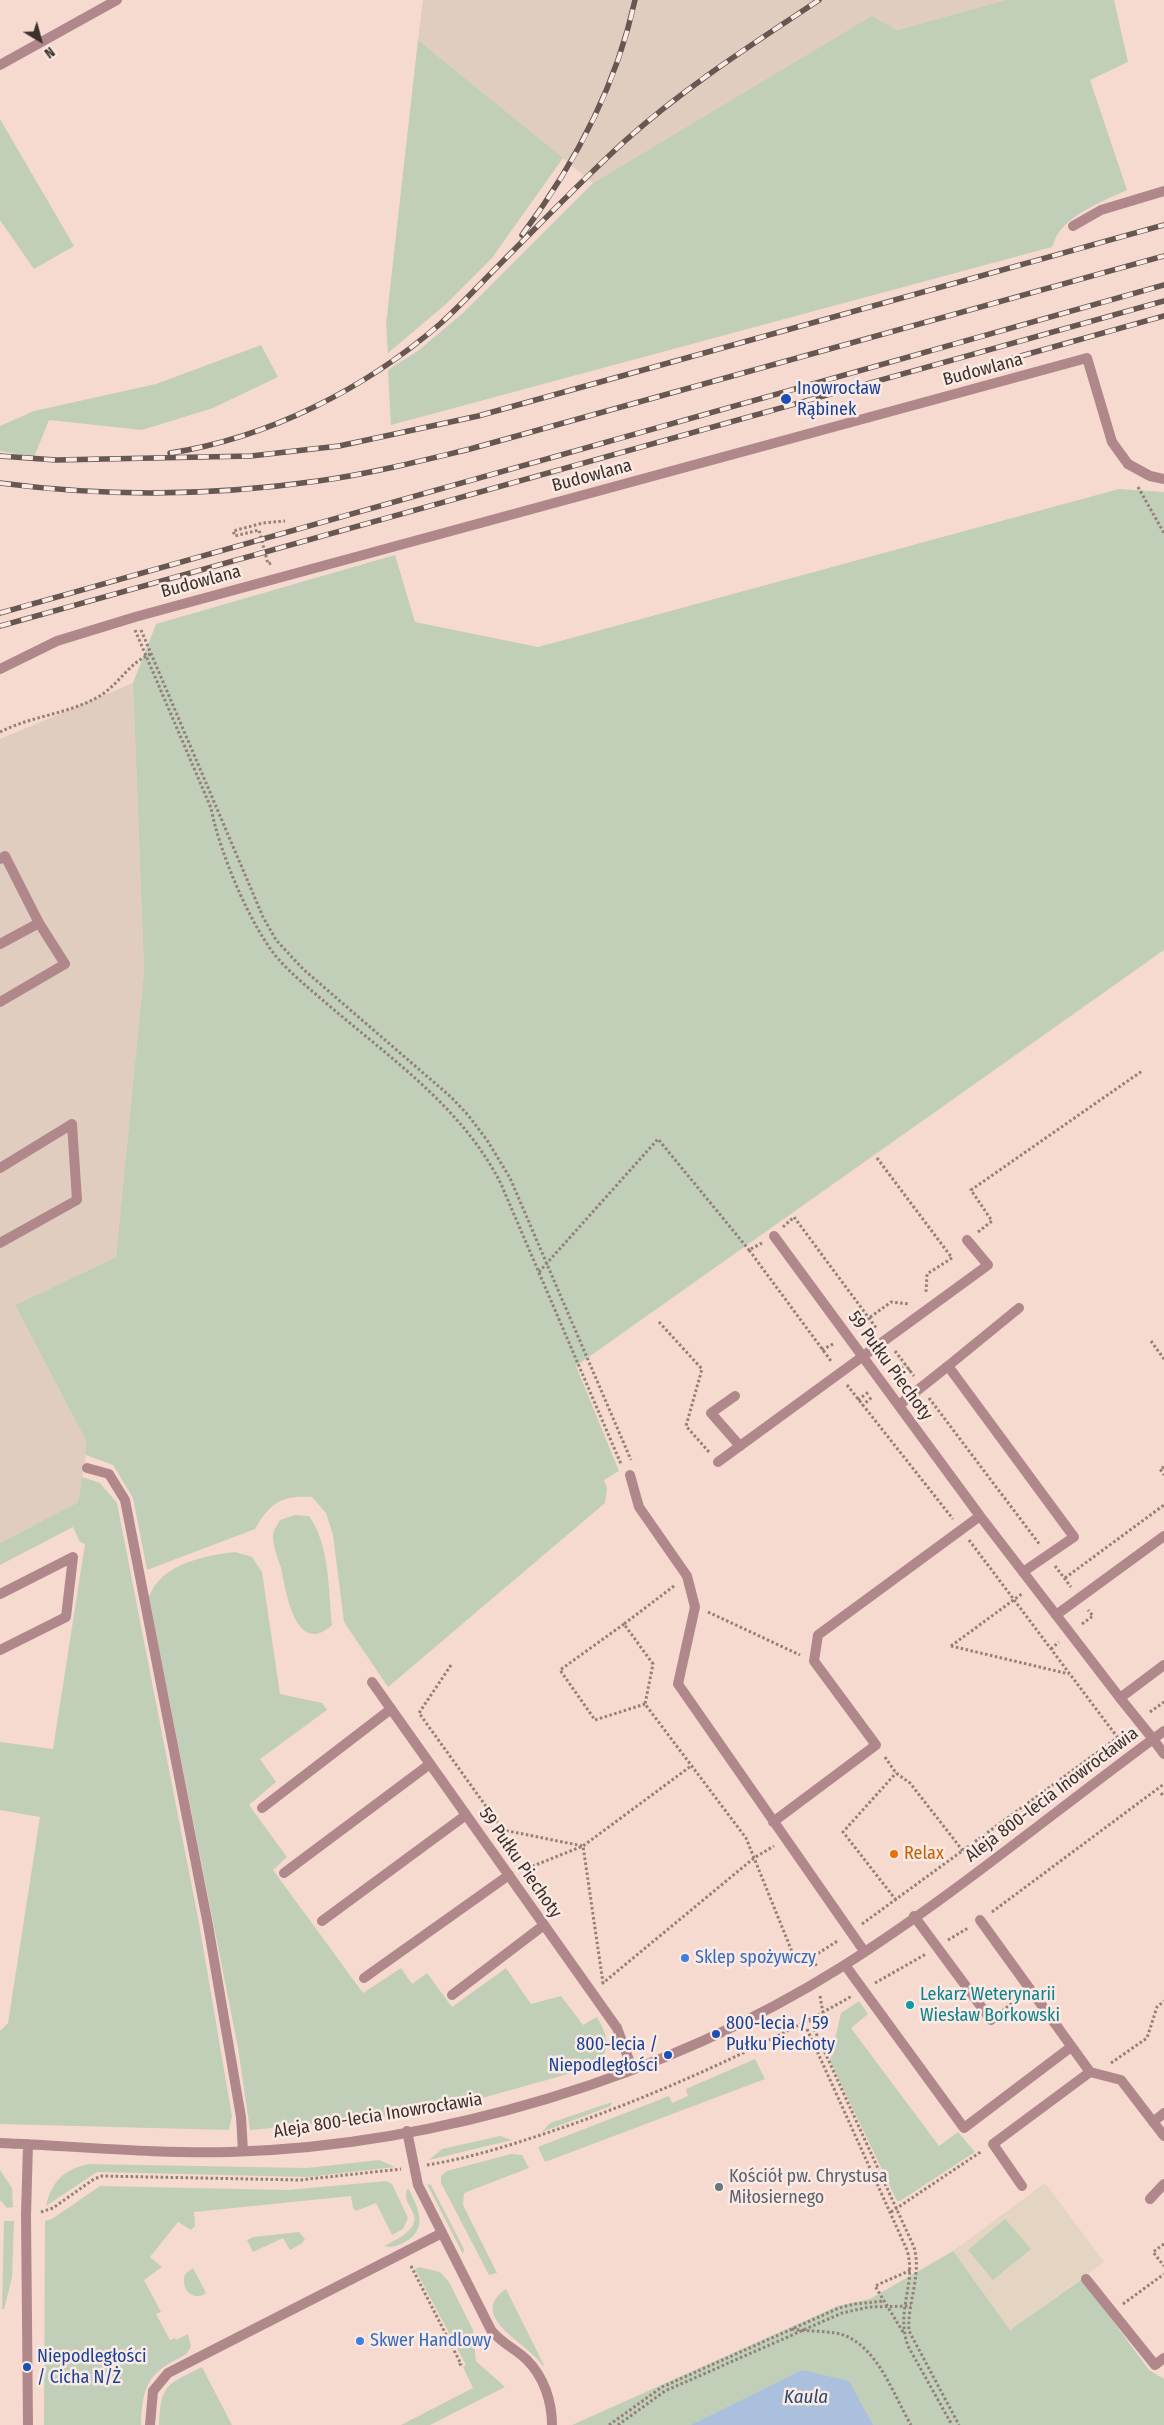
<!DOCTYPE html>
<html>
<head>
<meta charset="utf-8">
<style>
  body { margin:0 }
  #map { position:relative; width:1164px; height:2425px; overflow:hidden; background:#f6dacf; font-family:"Fira Sans Condensed",sans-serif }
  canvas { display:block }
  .north { position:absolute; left:15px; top:15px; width:50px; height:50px; -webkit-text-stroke:4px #fbeae3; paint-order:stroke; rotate:143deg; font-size:14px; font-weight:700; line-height:20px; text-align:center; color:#3b302c }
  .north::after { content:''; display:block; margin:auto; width:18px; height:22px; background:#3b302c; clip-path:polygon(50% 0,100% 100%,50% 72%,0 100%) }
</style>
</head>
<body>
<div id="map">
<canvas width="1164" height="2425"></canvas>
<div class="north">N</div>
</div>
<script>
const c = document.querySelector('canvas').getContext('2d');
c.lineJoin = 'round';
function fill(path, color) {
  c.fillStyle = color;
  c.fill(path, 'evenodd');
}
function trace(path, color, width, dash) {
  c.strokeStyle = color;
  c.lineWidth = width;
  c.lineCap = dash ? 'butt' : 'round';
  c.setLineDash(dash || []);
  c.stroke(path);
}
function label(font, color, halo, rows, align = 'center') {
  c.font = font + ' "Fira Sans Condensed",sans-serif';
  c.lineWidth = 5;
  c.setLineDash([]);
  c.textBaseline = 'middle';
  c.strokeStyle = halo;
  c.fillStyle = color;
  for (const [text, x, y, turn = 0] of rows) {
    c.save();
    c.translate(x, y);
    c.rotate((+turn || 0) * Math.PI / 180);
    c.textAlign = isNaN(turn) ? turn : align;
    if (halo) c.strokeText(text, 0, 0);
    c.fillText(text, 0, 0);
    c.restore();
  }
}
const industrial = new Path2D(`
  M 423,0 L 1006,0 L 897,30 L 872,17 L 593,183 L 418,40 Z
  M 133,683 L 144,972 L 116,1257 L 15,1305 L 86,1441 L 86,1455 L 78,1502 L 0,1543 L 0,739 Z`);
const education = new Path2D(`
  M 1045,2183 L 1104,2262 L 1010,2330 L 953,2251 Z`);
const green = new Path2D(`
  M 1006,0 L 1114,0 L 1128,62 L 1090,80 L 1127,190 C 1105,200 1073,213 1059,232 C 1056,236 1054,243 1052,247 L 391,425 L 388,370 L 419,350 L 463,313 L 593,183 L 872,16 L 897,30 Z
  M 418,40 L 563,158 L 492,258 L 445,305 L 388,353 L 386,324 Z
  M 0,119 L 74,246 L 34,269 L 0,220 Z
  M 261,345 L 278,377 L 213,408 L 142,430 L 49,420 L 34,457 L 0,451 L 0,426 L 34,411 L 156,384 Z
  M 1119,489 L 1164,492 L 1164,950 L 576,1366 L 619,1471 L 604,1480 L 607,1488 L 605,1503 L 388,1687 L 344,1622 L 333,1535 L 326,1513 L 312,1497 C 281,1495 270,1503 255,1529 L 147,1570 L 133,1498 L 113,1465 L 86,1455 L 86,1441 L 15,1305 L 116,1257 L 144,971 L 133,683 L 156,624 L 395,555 L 415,622 L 538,647 Z
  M 82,1477 L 100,1483 L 117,1503 L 199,1923 L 232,2116 L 229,2130 L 0,2124 L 0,2031 L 8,2023 L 40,1817 L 0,1810 L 0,1742 L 53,1749 L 85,1544 L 80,1542 L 73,1527 L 0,1565 L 0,1543 L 78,1502 Z
  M 295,1515 L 309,1516 C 330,1546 328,1588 332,1625 C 296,1658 286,1592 281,1568 C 278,1559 272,1543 273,1534 C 274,1530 278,1524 280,1520 Z
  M 235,1552 L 252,1557 L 262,1572 L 280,1694 L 322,1703 L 327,1710 L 260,1759 L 276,1782 L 249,1805 L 287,1857 L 273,1870 L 363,1993 L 401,1968 L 412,1984 L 427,1973 L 452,2007 L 506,1968 L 531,2004 L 561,1996 L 583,2025 L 597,2017 C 608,2037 613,2050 593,2067 L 450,2107 L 369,2119 L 250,2130 L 238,2048 L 149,1597 C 161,1564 203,1556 235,1552 Z
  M 859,2001 L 868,2014 L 851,2028 L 939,2146 L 958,2132 L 975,2152 L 900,2201 L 897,2201 L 830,2061 L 841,2013 Z
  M 755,2059 L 765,2079 L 545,2162 L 538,2147 L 669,2096 L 672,2103 L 688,2096 L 686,2089 Z
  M 612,2102 L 611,2106 L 542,2132 L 550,2123 Z
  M 500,2136 L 512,2140 L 429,2160 L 442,2149 Z
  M 511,2154 L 522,2155 L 529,2168 L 464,2193 L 463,2205 L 497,2273 L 489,2275 L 441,2183 L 441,2176 L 447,2171 Z
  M 379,2160 L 395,2167 L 308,2177 L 97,2172 L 46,2206 C 52,2181 64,2169 89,2164 L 307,2168 Z
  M 0,2170 L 12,2188 L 13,2207 L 7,2208 L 0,2200 Z
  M 387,2181 L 392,2184 L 408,2218 L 403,2229 L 392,2235 L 376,2203 L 356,2211 L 353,2208 L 351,2196 L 194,2212 L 195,2226 L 191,2230 L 178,2222 L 150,2257 L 162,2267 L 144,2280 L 161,2312 L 156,2314 L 170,2340 L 175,2338 L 176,2340 L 188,2334 L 191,2346 C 188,2355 181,2357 174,2361 C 145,2375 142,2395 141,2425 L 44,2425 L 45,2221 L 52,2219 L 100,2186 L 288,2190 Z
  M 427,2184 L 431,2185 L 464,2249 L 463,2254 Z
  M 408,2188 C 418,2207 430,2230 403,2243 C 397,2246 392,2248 384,2246 C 443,2219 396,2208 408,2188 Z
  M 1005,2219 L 1031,2249 L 993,2280 L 968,2250 Z
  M 4,2221 L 14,2221 L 12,2278 L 4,2309 L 2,2309 Z
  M 299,2232 L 305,2239 L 301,2244 L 290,2250 L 283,2238 L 253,2252 L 247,2240 L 253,2237 Z
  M 953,2251 L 1010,2330 L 1082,2279 L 1149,2370 L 1164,2379 L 1164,2425 L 572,2425 L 838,2306 L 870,2299 Z
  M 419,2267 L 440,2272 L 449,2282 L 473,2330 L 476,2361 L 505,2387 L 430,2425 L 401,2425 L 473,2388 L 463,2367 L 466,2365 L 415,2269 Z
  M 193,2268 L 206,2293 C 193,2303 180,2288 185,2274 Z
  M 506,2289 L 544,2365 L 543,2366 C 530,2344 465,2317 506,2289 Z
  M 202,2367 L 232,2425 L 159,2425 C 161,2383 167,2385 202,2367 Z`);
const water = new Path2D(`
  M 802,2370 L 849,2381 L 873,2425 L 691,2425 Z`);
const path = new Path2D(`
  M 1138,487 L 1164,533
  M 271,563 L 268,564 L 259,530 L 235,536 L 233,531 L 263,523 L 285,521
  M 135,630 L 211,808 C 219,851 252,931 281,962 C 295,977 311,990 326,1003 C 390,1058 463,1108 501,1184 L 621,1464
  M 141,630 L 263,917 L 276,940 L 303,969 L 451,1097 L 468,1115 L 487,1140 L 510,1178 L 631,1460
  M 0,732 C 31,716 68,714 98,697 C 119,685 129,662 151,654
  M 877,1158 L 952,1258 L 927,1274 L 926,1292
  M 783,1227 L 794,1217 L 877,1329
  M 978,1232 L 992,1221 L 971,1190 L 1142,1071
  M 762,1243 L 749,1250 L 831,1361
  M 539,1272 L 658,1139 L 749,1250
  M 659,1322 L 702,1369 L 686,1426 L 709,1452
  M 858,1326 L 891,1302 L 909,1304
  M 1151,1341 L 1164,1359
  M 822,1350 L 835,1343
  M 895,1351 L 914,1376
  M 893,1374 L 906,1364
  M 896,1379 L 910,1369
  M 847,1385 L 953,1519
  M 929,1398 L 1040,1545
  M 858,1400 L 870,1391
  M 862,1406 L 873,1396
  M 1164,1467 L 1160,1469 L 1164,1475
  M 969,1540 L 1118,1738
  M 1055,1566 L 1071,1587
  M 1065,1578 L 1164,1505
  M 674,1586 L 624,1624 L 653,1664 L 645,1704 L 746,1838 L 797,1964
  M 708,1612 L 800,1655
  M 624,1624 L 560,1670 L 595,1720 L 645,1704
  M 1082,1624 L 1093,1616 L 1088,1610
  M 951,1646 L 1069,1674
  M 951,1646 L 1023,1593
  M 1051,1649 L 1059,1642
  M 451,1665 L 419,1713 L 503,1830 L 583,1846 L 603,1983 L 754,1858 L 774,1846
  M 1150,1712 L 1164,1702
  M 885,1757 L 896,1773 L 910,1783 L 963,1851
  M 1161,1793 L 1164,1797
  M 523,1870 L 583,1846 L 691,1766
  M 896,1900 L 843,1832 L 896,1773
  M 992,1912 L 1164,1784
  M 862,1924 L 1128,1730
  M 948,1940 L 968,1928
  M 816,1966 L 814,1956 L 839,1940
  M 875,1983 L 926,1954
  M 820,1996 L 823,2013
  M 1002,2011 L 1019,1998
  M 810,2020 L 914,2247 C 922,2275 907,2303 909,2331 L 959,2425
  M 807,2029 L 907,2250 C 917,2285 895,2309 908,2346 L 952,2425
  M 1111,2063 L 1147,2038 L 1157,2007 L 1164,2001
  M 427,2165 C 477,2157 526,2140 573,2124 C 670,2089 762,2047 852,1996
  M 41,2212 L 53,2208 L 94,2179 L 102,2176 L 300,2180 L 401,2169
  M 891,2212 L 982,2151
  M 1164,2244 L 1153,2252 L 1164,2266
  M 411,2266 L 461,2364 L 459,2365
  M 1123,2304 L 1164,2274
  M 792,2329 C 808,2332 832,2330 846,2336 C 879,2350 894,2396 911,2425
  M 903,2332 L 875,2286 L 911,2270
  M 609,2425 L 662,2387 L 839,2308 L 854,2304 L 884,2301
  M 618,2425 L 665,2391 L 842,2313 L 869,2307 L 911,2306`);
const service = new Path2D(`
  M 1073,226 L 1101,210 L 1164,191
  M 1128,464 L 1150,476 L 1164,479
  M 0,859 L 5,856 L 39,923 L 0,944
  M 0,1002 L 65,964 L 39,923
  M 0,1168 L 72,1124 L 77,1200 L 0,1243
  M 948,1366 L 1019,1308
  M 735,1396 L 711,1413 L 740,1446
  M 899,1405 L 948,1366 L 1074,1537 L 1023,1572
  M 87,1468 L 109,1474 L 125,1500 L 208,1925 L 241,2117 L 243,2151
  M 0,1594 L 73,1557 L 66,1617 L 0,1650
  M 1056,1615 L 1164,1536
  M 1153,1739 L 1120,1698 L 1164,1665
  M 262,1808 L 391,1709
  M 284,1873 L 430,1764
  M 914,1916 L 991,2020
  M 980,1920 L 1090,2072
  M 322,1921 L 466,1815
  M 845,1965 L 964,2128 L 1071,2047
  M 364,1978 L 509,1875
  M 452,1995 L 544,1925
  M 1153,2122 L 1164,2113
  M 407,2131 L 418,2185 L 491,2330 C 501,2343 516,2349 527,2360 C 544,2377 552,2402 552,2425
  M 1022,2186 L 993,2144 L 1090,2072 L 1121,2080 L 1164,2136
  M 1150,2199 L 1164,2184
  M 1086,2279 L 1155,2365 L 1164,2358
  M 150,2425 L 153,2391 L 168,2373 L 442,2233`);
const minor = new Path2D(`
  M 0,65 L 117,0
  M 0,669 L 57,641 L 135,617 L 1087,358 L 1112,442 L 1128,464
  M 718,1462 L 988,1265 L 967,1240
  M 630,1475 L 639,1507 L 687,1576 L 695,1607 L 678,1684 L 864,1951
  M 980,1516 L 1120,1698
  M 372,1682 L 617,2028 L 632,2068
  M 1153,1739 L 1164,1754
  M 773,1822 L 876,1745 L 814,1661 L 818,1635 L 980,1516 L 774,1236`);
const tertiary = new Path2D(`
  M 0,2143 C 77,2146 153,2154 230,2152 C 438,2146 667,2077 843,1966 C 955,1895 1057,1809 1164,1731
  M 28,2425 L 26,2215 L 28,2144`);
const rail = new Path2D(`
  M 522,235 C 575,164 616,87 635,0
  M 978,368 L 1164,316
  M 170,453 C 268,438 365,389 440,324 C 461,305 480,284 500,264 C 541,223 583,179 626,140 C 685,87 753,44 819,0
  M 0,456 L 56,460 L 251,456 L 339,446 L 478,416 L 1164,225
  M 0,483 C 106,497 212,496 318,481 C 369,474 420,461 470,449 L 1164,256
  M 0,613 L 1164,285
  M 0,626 L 1164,301`);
const markers = [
  [786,399,6,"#1a4fb4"],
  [894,1854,5,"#e8710a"],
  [685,1958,5,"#3f7fe0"],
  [910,2005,5,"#0f9aa8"],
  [716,2034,5,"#1a4fb4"],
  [668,2055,5,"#1a4fb4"],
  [719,2187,5,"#6b7280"],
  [360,2341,5,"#3f7fe0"],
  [27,2367,5,"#1a4fb4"]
];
const streetNames = [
  ["Budowlana",983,370,-15],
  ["Budowlana",592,476,-15],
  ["Budowlana",201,582,-15],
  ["59 Pułku Piechoty",890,1366,54],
  ["Aleja 800-lecia Inowrocławia",1052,1795,-37],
  ["59 Pułku Piechoty",520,1863,55],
  ["Aleja 800-lecia Inowrocławia",378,2116,-9]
];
const transitNames = [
  ["Inowrocław",797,389],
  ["Rąbinek",797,410],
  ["800-lecia / 59",726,2024],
  ["Pułku Piechoty",726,2045],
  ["800-lecia /",658,2045,"right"],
  ["Niepodległości",658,2066,"right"],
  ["Niepodległości",37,2357],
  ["/ Cicha N/Ż",37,2378]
];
const foodNames = [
  ["Relax",904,1854]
];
const shopNames = [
  ["Sklep spożywczy",695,1958],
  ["Skwer Handlowy",370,2341]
];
const cultureNames = [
  ["Lekarz Weterynarii",920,1995],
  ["Wiesław Borkowski",920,2016]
];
const worshipNames = [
  ["Kościół pw. Chrystusa",729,2177],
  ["Miłosiernego",729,2198]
];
const waterNames = [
  ["Kaula",806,2398]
];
fill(industrial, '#e1ccc0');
fill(education, '#e4d4c2');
fill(green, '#c1cfb9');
fill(water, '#aac0dd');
trace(path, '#927f78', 3, [2.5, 2.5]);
trace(service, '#b0888c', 10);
trace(minor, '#b0888c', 10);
trace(tertiary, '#b0888c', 10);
trace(rail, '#665752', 5.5);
trace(rail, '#fbeae3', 4, [11]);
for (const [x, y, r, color] of markers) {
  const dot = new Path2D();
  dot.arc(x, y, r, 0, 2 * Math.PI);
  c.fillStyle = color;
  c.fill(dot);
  trace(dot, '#fbeae3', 2);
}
label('18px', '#3b302c', '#fbeae3', streetNames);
label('18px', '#164399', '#fbeae3', transitNames, 'left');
label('18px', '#c56008', '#fbeae3', foodNames, 'left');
label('18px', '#366cbe', '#fbeae3', shopNames, 'left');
label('18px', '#0d838f', '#fbeae3', cultureNames, 'left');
label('18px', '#5b616d', '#fbeae3', worshipNames, 'left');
label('italic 19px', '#274870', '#fbeae3', waterNames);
</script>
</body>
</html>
